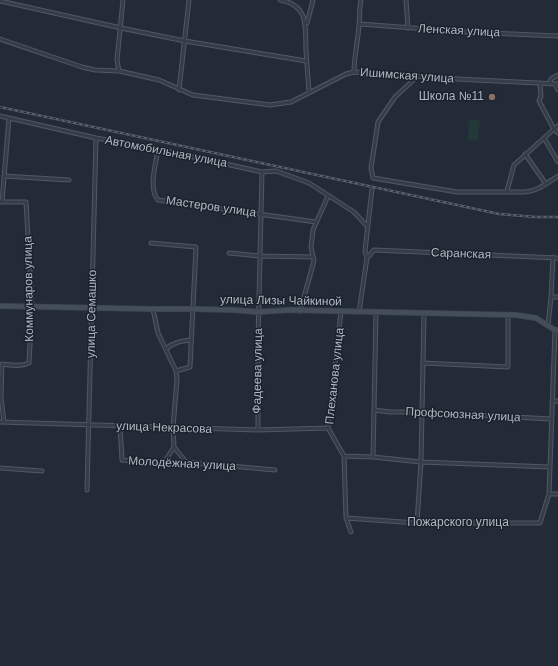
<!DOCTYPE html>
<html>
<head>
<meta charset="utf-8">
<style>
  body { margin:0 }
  canvas { display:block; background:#222b37 }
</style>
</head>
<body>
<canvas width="558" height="666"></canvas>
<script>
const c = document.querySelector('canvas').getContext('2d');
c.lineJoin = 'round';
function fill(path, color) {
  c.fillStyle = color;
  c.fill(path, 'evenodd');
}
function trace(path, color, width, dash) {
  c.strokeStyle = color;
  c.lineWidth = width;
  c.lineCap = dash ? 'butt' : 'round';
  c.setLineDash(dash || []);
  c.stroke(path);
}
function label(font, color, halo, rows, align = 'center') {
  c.font = font + ' Arial,sans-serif';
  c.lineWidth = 3;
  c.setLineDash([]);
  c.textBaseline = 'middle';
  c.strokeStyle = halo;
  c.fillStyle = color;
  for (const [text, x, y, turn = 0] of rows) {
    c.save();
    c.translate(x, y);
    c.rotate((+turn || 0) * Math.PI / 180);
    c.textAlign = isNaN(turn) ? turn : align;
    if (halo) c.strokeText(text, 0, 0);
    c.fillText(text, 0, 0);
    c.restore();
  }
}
const green = new Path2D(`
  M 469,119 L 480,120 L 478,141 L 468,140 Z`);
const street = new Path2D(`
  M 123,0 L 117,60 L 119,71 L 159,80 L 193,95 L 270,105 L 291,102 L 346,74 L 354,72 L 457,79 L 558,84
  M 280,0 C 310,5 305,28 306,51 C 307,65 308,79 309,92
  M 406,0 L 408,28
  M 0,1 L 121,28 L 185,41 L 306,61
  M 307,23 L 313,0
  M 360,24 L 466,32 L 558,36
  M 0,39 L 82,67 L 95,70 L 119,71
  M 354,72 C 354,56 358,41 359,25 C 360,17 359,9 361,0
  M 418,76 L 395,97 L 378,122 L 371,168 L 373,178 L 457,192 L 525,192 C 538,191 547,183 558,176
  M 549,84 L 551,79 L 558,75
  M 555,84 L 558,90
  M 179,90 L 189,0
  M 0,116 L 96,138 L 158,149 L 262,172 L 276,171 L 309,183 L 354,212 L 367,226
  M 558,126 L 554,129 L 558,133
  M 544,138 L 558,162
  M 158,149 C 156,163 148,189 158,200 L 316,222
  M 525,154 L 546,184
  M 4,176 L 69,180
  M 507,191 L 514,165 L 554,129 L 539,101 L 541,96 L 540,84
  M 0,202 L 26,202 L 32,307 L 29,363 C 21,367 11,365 2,364 L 1,397 L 4,422
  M 2,202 L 9,118
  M 151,243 L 196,247 L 190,367 L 176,371
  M 229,253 L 260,256 L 313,257
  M 367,258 L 374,250 L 558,258
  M 551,297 L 553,257
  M 153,309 L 158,333 L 176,371 L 177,379 L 173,428 L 174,447 L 186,462
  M 300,311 L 314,261 L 311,247 L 313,230 L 328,196
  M 341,312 L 328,428 L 344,456 L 346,518 L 351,532
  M 359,312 L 367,258 L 365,251 L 372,189
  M 548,325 L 551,297 L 558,297
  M 166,349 C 174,342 181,341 191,340
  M 423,363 L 508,367 L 508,315
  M 552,401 L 558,401
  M 374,410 L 390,412 L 422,412 L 551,419
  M 0,422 L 258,430 L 328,428
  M 120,427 L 122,460 L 163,464 L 186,462 L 275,470
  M 258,430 L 258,341 L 262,172
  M 344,456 L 373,457 L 421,462 L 550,467
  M 373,457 L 376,313
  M 163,464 L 174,447
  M 0,468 L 42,471
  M 87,490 L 96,138
  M 549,494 L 558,494
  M 346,518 L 417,523 L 540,523 L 549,494 L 555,330
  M 417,523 L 421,462 L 424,313`);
const secondary = new Path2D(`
  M 0,306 L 153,309 L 194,309 L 234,310 L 259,312 L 289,310 L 516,315 L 536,318 L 555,330 L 558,330`);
const rail = new Path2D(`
  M 0,107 L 499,214 L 536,217 L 558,217`);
const markers = [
  [492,97,4,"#8d6e63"]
];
const streetNames = [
  ["Ленская улица",459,31,3],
  ["Ишимская улица",407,76,4],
  ["Автомобильная улица",166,152,11],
  ["Мастеров улица",211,207,8],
  ["Саранская",461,254,2],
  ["Коммунаров улица",29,289,-91],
  ["улица Лизы Чайкиной",281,301,1],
  ["улица Семашко",92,314,-89],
  ["Фадеева улица",258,371,-89],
  ["Плеханова улица",335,376,-84],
  ["Профсоюзная улица",463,415,3],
  ["улица Некрасова",164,428,2],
  ["Молодёжная улица",182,464,3],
  ["Пожарского улица",458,523]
];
const poiNames = [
  ["Школа №11",484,97]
];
fill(green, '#253839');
trace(street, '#505862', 5);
trace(secondary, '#3f4651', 6);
trace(street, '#363d48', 3);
trace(secondary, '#444d5a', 4.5);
trace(rail, '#58616e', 2.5);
trace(rail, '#1b222c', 1, [3]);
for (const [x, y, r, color] of markers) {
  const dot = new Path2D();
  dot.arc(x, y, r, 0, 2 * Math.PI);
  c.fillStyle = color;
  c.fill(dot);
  trace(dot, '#1b222c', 1.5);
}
label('12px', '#b0b8c4', '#1b222c', streetNames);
label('12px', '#b0b8c4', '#1b222c', poiNames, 'right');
</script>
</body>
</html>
